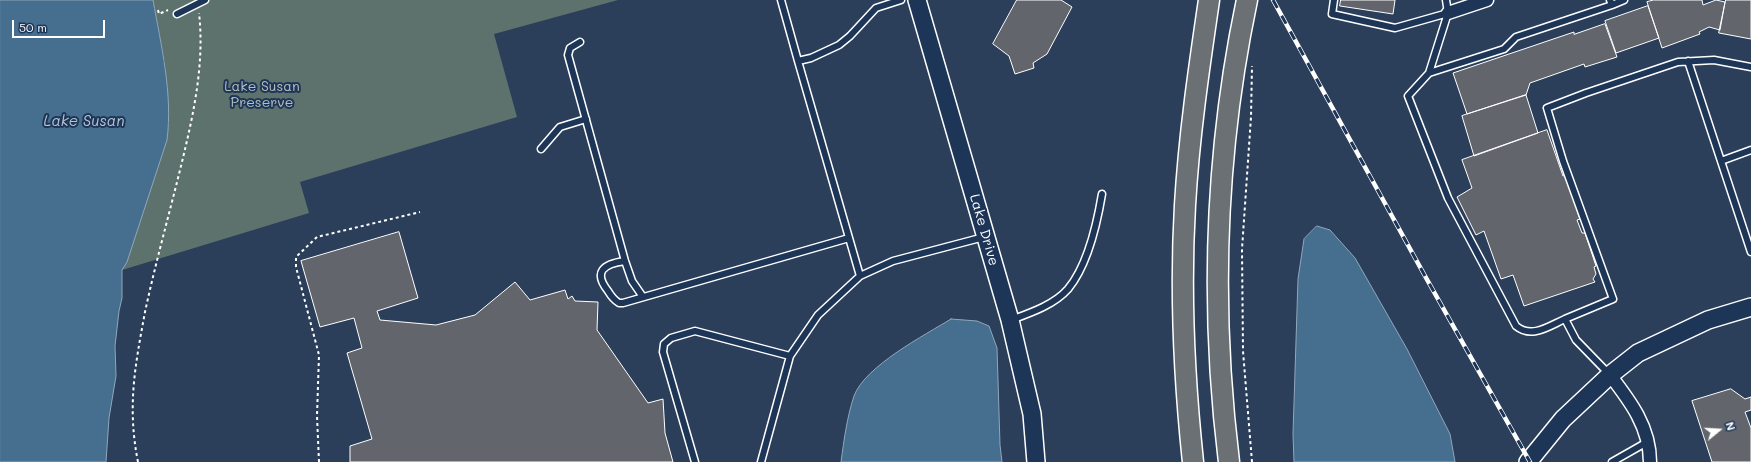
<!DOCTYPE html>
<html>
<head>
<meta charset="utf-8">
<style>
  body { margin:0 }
  #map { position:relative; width:1751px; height:462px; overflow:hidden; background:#2b3f5b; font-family:Mali,sans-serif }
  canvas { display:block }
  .north { position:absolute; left:1699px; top:410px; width:40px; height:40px; -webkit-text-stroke:3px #1d3557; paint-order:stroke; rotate:72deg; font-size:11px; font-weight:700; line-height:16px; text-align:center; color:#fff }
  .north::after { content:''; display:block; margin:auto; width:14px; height:18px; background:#fff; clip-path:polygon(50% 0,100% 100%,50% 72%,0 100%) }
  .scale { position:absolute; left:12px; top:20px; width:93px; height:18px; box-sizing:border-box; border:2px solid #fff; border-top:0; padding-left:5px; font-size:12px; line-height:14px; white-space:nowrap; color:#fff; -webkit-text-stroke:3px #1d3557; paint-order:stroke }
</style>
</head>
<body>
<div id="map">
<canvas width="1751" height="462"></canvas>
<div class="north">N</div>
<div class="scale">50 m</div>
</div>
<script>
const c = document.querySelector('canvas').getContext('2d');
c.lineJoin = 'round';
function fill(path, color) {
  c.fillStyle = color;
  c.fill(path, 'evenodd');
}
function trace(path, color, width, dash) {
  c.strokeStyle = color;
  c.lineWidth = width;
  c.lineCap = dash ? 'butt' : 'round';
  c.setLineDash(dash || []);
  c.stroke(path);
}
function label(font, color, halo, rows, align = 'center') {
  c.font = font + ' Mali,sans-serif';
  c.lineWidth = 4;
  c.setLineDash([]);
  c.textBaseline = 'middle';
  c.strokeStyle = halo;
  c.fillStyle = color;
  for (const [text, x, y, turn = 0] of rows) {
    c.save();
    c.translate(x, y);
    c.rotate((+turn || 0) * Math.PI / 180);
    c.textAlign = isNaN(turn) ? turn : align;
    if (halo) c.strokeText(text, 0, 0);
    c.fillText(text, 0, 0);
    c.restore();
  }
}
const green = new Path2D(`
  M 153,0 L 618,0 L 494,34 L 517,117 L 300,182 L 309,213 L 122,270 L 169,124 L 165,64 Z`);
const water = new Path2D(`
  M 0,0 L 153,0 C 161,45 173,94 167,140 L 127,262 L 122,270 L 122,298 L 119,311 L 115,346 L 116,376 L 109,418 L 106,462 L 0,462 Z
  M 1317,226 L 1330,230 L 1355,258 L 1407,349 L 1450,434 L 1455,462 L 1294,462 L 1293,434 L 1298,279 L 1304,239 Z
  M 951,319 L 977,321 L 989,326 L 997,348 L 1000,445 L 1002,462 L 841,462 C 844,440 847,417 854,396 C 865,366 925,335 951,319 Z`);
const building = new Path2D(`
  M 1017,0 L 1061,0 L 1072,7 L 1047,54 L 1033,63 L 1034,68 L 1015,74 L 1009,56 L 993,44 Z
  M 1341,0 L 1395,0 L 1393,14 L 1340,6 Z
  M 1654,0 L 1702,0 L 1703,5 L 1716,0 L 1725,2 L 1720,30 L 1709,27 L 1699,32 L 1700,34 L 1662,48 L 1647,2 Z
  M 1726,0 L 1751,0 L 1751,39 L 1719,33 Z
  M 1648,6 L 1659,38 L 1616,53 L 1605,21 Z
  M 1605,24 L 1617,57 L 1585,67 L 1584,64 L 1530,83 L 1526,95 L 1467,114 L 1453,73 L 1574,32 L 1574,34 Z
  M 1526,95 L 1538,133 L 1474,156 L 1462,116 Z
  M 1547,130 L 1563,176 L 1566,175 L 1580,219 L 1577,220 L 1582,233 L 1585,233 L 1596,266 L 1594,267 L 1596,274 L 1593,279 L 1595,282 L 1524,306 L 1513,275 L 1501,279 L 1484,231 L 1476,235 L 1457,197 L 1472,188 L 1462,160 Z
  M 399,232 L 418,298 L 377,311 L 380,320 L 436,325 L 475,315 L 515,282 L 530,300 L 565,290 L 568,299 L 572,296 L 575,301 L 598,302 L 597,330 L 648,403 L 663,399 L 665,433 L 673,462 L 350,462 L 350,446 L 372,439 L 347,353 L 362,348 L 354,318 L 320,327 L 301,261 Z
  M 1731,389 L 1745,399 L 1751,397 L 1751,410 L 1745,412 L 1751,428 L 1751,462 L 1712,462 L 1692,401 Z`);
const path = new Path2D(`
  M 158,10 L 159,14 L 168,10
  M 138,462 C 127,407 135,366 145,312 C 157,256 173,201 186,145 C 196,102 204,57 199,13
  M 319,462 L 317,416 L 319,355 L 296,267 L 296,257 L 317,237 L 420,212
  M 1252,462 L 1243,351 L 1242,249 L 1251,117 L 1252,66`);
const lane = new Path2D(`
  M 781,0 L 798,61
  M 1334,0 L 1332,14 L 1395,28 L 1448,13
  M 1446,0 L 1448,13 L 1429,73 L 1504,49 L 1516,37 L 1612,5
  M 1610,0 L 1612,5 L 1624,0
  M 177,14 L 205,0
  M 580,42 L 570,48 L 568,55 L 625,261 L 632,281 L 643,297
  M 1688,61 L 1751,252
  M 1429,73 L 1408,96 L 1448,198 L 1516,326 C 1532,339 1549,326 1565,319
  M 541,149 L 560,127 L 586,119
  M 1721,161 L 1751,150
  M 625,261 C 603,264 593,272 608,291 C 611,296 614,300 619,303 L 623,303 L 849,238
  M 860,276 L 798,61 L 811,58 L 839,45 L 850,36 L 876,8 L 901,0
  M 1011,320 C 1030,313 1054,305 1068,289 C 1088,265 1097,224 1102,194
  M 1610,375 L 1576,340 L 1565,319 L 1613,299 L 1563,161 L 1547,108 L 1586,93 L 1678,62 L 1714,60 L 1751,67
  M 695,462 L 663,352 L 664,344 L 671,338 L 695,331 L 790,356
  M 761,462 L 790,356 L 818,315 L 860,276 L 893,261 L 984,237
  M 1612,462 L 1649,441`);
const street = new Path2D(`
  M 1448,13 L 1487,0
  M 1610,375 C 1630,401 1650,427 1650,462`);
const secondary = new Path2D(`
  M 917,0 L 1010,320 L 1032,414 L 1036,462
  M 1528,462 L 1563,419 L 1610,375 L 1638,353 L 1708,320 L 1751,307`);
const primary = new Path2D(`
  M 1193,462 C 1184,377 1180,290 1185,205 C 1189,136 1199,68 1209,0
  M 1229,462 C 1210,308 1215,152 1247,0`);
const rail = new Path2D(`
  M 1273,0 L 1425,276 L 1530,462`);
const parkNames = [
  ["Lake Susan",262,87],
  ["Preserve",262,103]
];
const streetNames = [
  ["Lake Drive",984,230,74]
];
const waterNames = [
  ["Lake Susan",84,121]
];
fill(green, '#5d726d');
fill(water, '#466e8e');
trace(water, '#90a8bb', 1);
fill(building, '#62656c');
trace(building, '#fff', 1);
trace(lane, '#fff', 9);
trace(street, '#fff', 15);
trace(secondary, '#fff', 20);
trace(primary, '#fff', 23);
trace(path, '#fff', 2, [3, 3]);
trace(lane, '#1d3557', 6);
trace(street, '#1d3557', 12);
trace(secondary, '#1d3557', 17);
trace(primary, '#6a7074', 20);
trace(rail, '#fff', 4.5);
trace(rail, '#1d3557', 3, [9]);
label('14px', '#b6c0bd', '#1d3557', parkNames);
label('14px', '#fff', '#1d3557', streetNames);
label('italic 15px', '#b5c5d2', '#1d3557', waterNames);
</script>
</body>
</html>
